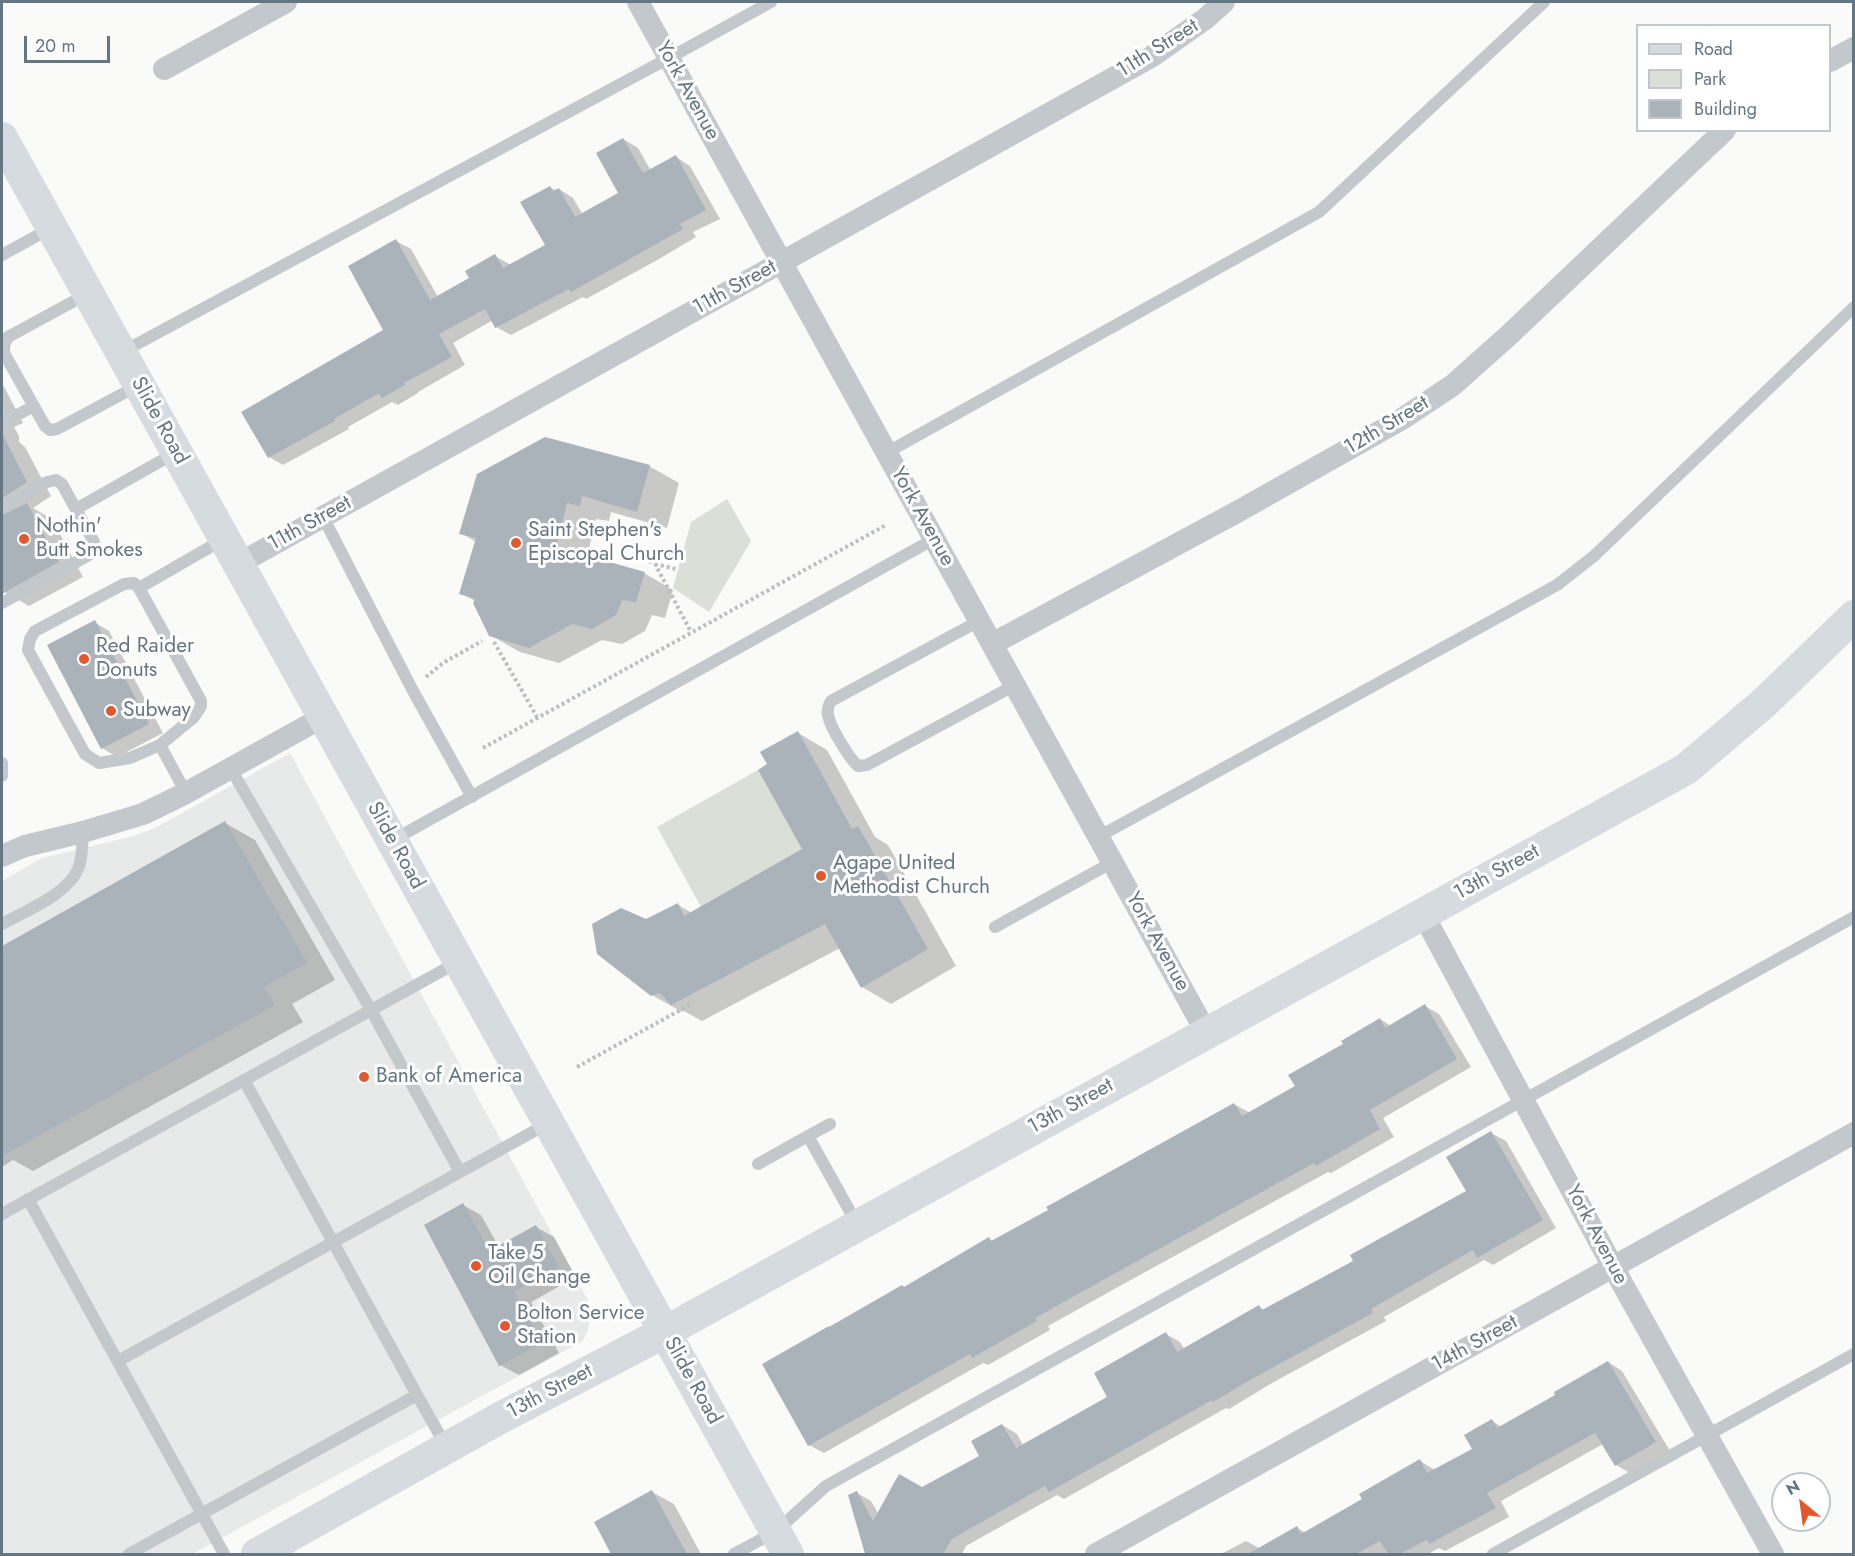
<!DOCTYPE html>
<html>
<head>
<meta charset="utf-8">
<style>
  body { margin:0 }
  #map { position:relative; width:1855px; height:1556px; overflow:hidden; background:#fafaf8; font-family:Jost,sans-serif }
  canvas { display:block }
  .frame { position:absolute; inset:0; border:3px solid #657683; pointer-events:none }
  .legend { position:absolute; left:1636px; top:24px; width:195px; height:108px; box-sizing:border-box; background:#fff; border:2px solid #c1c8cd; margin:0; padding:8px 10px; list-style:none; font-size:18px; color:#657683 }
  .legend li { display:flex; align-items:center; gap:12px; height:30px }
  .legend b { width:30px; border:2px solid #c1c8cd }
  .north { position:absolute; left:1771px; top:1472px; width:60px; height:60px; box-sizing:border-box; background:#fff; border:2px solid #c1c8cd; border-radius:50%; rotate:331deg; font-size:16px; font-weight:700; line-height:24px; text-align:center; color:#657683 }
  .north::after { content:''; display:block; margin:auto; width:21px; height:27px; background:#e4572e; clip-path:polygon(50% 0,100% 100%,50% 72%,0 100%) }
  .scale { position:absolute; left:24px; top:36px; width:86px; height:27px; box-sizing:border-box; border:3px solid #657683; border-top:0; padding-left:8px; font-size:18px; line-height:21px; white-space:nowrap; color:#657683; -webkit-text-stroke:4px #fff; paint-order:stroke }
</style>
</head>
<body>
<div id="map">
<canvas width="1855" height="1556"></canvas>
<div class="frame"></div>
<ul class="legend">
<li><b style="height:8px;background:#d6dbdf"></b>Road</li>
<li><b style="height:16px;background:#dadfd7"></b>Park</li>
<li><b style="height:16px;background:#aab3b9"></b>Building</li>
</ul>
<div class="north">N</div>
<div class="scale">20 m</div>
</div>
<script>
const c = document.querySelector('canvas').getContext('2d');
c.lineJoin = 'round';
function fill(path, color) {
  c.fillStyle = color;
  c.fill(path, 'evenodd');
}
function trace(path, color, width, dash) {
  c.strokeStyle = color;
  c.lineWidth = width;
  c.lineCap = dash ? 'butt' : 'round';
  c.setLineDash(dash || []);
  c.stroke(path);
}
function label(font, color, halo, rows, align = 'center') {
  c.font = font + ' Jost,sans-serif';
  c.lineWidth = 6;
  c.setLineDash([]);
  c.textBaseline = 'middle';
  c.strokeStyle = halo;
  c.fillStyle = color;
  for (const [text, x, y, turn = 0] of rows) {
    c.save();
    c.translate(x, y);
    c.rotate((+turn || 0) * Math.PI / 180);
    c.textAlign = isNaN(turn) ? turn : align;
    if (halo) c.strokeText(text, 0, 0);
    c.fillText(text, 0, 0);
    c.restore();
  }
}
const built = new Path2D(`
  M 290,753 L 588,1300 L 590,1315 L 588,1330 L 583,1341 L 192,1554 L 2,1554 L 2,881 L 42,858 L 134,836 L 157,827 Z`);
const green = new Path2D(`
  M 727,499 L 751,541 L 709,612 L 673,588 L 691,522 Z
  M 758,770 L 803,849 L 701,907 L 657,827 Z`);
const shadow = new Path2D(`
  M 623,139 L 638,148 L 651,171 L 676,157 L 690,166 L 720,219 L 693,232 L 696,237 L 659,259 L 586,299 L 583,297 L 511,335 L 496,327 L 493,320 L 453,343 L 465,365 L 418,392 L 418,393 L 398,405 L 392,402 L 348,427 L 349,429 L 283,465 L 269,457 L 385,331 L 396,241 L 411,249 L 438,297 L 471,279 L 495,256 L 511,265 L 547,246 L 550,187 L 556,191 L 559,189 L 573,198 L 583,215 L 621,193 Z
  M 2,383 L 23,423 L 14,427 L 19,436 L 19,442 L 25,447 L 51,496 L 33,508 L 52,519 L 83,577 L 29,606 L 5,592 L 2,586 Z
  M 649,466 L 679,483 L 667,528 L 611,512 L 609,521 L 596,519 L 587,557 L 644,573 L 673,590 L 665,618 L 652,615 L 645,631 L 622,644 L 602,640 L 559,663 L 520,652 L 490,635 L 475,601 L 461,593 L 476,542 L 461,533 Z
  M 94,622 L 109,631 L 163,733 L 117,757 L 102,748 Z
  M 798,733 L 827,750 L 875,837 L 888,845 L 956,966 L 891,1004 L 862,987 L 840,948 L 702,1021 L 684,1011 L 682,1012 L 652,995 L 646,921 L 678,905 L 692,913 L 804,850 L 769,764 Z
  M 225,823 L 255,840 L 335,980 L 292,1004 L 303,1022 L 33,1171 L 13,1160 L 2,1167 L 2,947 Z
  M 1425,1006 L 1439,1014 L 1471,1067 L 1383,1118 L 1394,1137 L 1331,1173 L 1328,1172 L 1127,1282 L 1048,1326 L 1050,1330 L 988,1365 L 983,1363 L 824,1453 L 809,1445 L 906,1288 L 989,1239 L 994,1242 L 1234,1104 L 1250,1113 L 1297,1086 L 1345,1045 L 1380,1019 L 1391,1026 Z
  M 1491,1133 L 1506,1141 L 1556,1228 L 1493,1265 L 1484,1260 L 1384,1317 L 1386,1321 L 1272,1383 L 1229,1409 L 1226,1408 L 1064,1499 L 1057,1495 L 966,1546 L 962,1554 L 867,1554 L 850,1496 L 857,1493 L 871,1501 L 879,1515 L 981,1456 L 1002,1425 L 1017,1434 L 1023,1445 L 1109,1397 L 1166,1334 L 1180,1342 L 1185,1350 L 1259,1307 L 1265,1310 L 1355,1261 L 1468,1191 Z
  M 463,1205 L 481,1215 L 499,1247 L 536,1227 L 554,1237 L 576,1277 L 531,1302 L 559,1353 L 519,1375 L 500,1365 Z
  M 1608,1362 L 1622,1371 L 1670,1451 L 1630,1473 L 1616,1465 L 1603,1444 L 1501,1501 L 1509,1517 L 1445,1551 L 1439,1548 L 1428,1554 L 1389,1554 L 1388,1552 L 1384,1554 L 1221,1554 L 1246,1541 L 1261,1549 L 1297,1528 L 1306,1533 L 1364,1500 L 1420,1461 L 1435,1470 L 1474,1449 L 1492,1421 L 1502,1427 L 1557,1396 Z
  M 652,1492 L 674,1504 L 701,1554 L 613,1554 L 596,1522 Z`);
const building = new Path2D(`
  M 623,138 L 643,173 L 676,155 L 706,210 L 680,224 L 683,229 L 644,251 L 571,292 L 569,289 L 495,328 L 485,309 L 439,334 L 452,357 L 404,383 L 405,385 L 382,398 L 379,393 L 334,419 L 335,421 L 268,458 L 241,412 L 383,330 L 348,266 L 396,239 L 430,300 L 469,278 L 465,271 L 495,254 L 503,268 L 545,245 L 520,202 L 550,186 L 553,191 L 559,188 L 575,217 L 618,193 L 596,153 Z
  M 2,433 L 27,482 L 2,498 Z
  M 545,437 L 650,465 L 637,512 L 582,496 L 580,506 L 567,503 L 556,547 L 645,572 L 636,602 L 622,600 L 616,615 L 592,629 L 572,624 L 529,648 L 489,636 L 473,603 L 475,599 L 459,594 L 476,538 L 459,534 L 477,474 Z
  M 27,503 L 59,562 L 2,594 L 2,515 Z
  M 95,620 L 149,724 L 101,749 L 47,645 Z
  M 798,731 L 852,829 L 858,826 L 928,949 L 861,988 L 825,924 L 671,1005 L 660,993 L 651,996 L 597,954 L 592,924 L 621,908 L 646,919 L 678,903 L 684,916 L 802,849 L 758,770 L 767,764 L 760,752 Z
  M 225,821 L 307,963 L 264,987 L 275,1005 L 2,1156 L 2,946 Z
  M 1425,1004 L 1457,1059 L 1370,1110 L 1380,1129 L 1316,1166 L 1314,1163 L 1112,1275 L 1035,1318 L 1037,1321 L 972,1358 L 970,1354 L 808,1446 L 762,1364 L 829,1326 L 829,1327 L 902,1285 L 904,1287 L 989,1237 L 991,1241 L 1048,1210 L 1046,1207 L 1234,1103 L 1242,1116 L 1295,1086 L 1288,1075 L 1343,1044 L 1341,1041 L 1380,1018 L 1385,1028 Z
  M 1491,1131 L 1543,1220 L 1477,1258 L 1473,1250 L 1371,1309 L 1373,1313 L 1257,1376 L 1213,1402 L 1212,1400 L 1049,1492 L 1045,1486 L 952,1539 L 943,1554 L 865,1554 L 848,1495 L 857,1491 L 873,1521 L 899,1474 L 922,1487 L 979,1456 L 971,1441 L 1002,1424 L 1016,1448 L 1107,1397 L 1094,1373 L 1166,1332 L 1177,1352 L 1259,1305 L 1262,1310 L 1353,1261 L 1350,1255 L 1466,1191 L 1446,1157 Z
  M 463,1203 L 489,1251 L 536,1225 L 559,1267 L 514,1292 L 542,1343 L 499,1366 L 424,1225 Z
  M 1608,1361 L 1656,1442 L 1615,1466 L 1595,1433 L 1487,1493 L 1496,1508 L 1429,1544 L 1427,1540 L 1400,1554 L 1388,1554 L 1380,1541 L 1356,1554 L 1248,1554 L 1297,1526 L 1301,1534 L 1362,1499 L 1359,1494 L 1420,1459 L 1427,1473 L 1472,1449 L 1464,1435 L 1492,1419 L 1497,1428 L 1555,1395 L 1554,1392 Z
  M 652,1490 L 687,1554 L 611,1554 L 594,1522 Z`);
const path = new Path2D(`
  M 633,553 L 655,564 L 691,632
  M 655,564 L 676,569
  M 494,642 L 537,717
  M 426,677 L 443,663 L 482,641
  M 483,748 L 886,525
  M 577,1067 L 693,1003`);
const lane = new Path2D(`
  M 2,255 L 51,228
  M 87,294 L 8,337 L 4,345 L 4,353 L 45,426 L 50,430 L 57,429 L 139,385
  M 122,352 L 669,58 L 771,2
  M 2,423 L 34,406
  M 886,453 L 1319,212 L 1544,2
  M 2,507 L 47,482 L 56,480 L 62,484 L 94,542 L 93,550 L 89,555 L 2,603
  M 76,509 L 175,453
  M 323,517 L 412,689 L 472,797
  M 139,588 L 224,539
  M 979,621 L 831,701 C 828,706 827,710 828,715 C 830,727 849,758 858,766 L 867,765 L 1015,685
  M 160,745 L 130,758 L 99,763 L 85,754 L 28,650 L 30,639 L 35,631 L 124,584 L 134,583 L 139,588 L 201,701 L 201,706 L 194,717 L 160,745 L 186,793
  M 2,763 L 2,776
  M 231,769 L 371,1010 L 460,1172
  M 1098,837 L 1557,585 L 1594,556 L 1854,307
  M 393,840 L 934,539
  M 2,924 C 25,911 67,895 78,869 C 83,858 82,844 83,832
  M 995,927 L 1113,862
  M 808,1136 L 830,1124
  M 758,1164 L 808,1136 L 857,1224
  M 28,1199 L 224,1554
  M 2,1214 L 458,962
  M 118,1361 L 547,1124
  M 417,1395 L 446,1446
  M 129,1554 L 417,1395 L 244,1080
  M 734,1554 L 775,1532 L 826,1486 L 1854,917
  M 1493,1554 L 1854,1354`);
const street = new Path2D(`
  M 638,2 L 1206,1032
  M 1830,61 L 1854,48
  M 164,69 L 286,2
  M 238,564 L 1151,57 L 1205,19 L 1224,2
  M 992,644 L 1237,512 L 1402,419 L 1453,385 L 1508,336 L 1725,130
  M 2,856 L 25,846 L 83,832 L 143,814 L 186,793 L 323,717
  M 1423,914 L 1613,1267 L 1773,1554
  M 1096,1554 L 1854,1133`);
const secondary = new Path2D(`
  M 2,138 L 788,1554
  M 257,1554 L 500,1418 L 665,1332 L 1686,769 L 1765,702 L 1854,616`);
const markers = [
  [24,539,6,"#e4572e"],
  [516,543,6,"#e4572e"],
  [84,659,6,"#e4572e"],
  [111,711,6,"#e4572e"],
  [821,876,6,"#e4572e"],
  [364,1077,6,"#e4572e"],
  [476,1266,6,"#e4572e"],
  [505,1326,6,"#e4572e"]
];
const streetNames = [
  ["11th Street",1158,49,-32],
  ["York Avenue",687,91,61],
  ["11th Street",735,288,-29],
  ["Slide Road",159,421,61],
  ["12th Street",1387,426,-31],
  ["York Avenue",922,517,61],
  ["11th Street",310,524,-29],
  ["Slide Road",395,846,61],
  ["13th Street",1497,873,-29],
  ["York Avenue",1157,942,61],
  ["13th Street",1071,1107,-29],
  ["York Avenue",1596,1235,62],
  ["14th Street",1475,1344,-29],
  ["Slide Road",692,1381,61],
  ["13th Street",550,1392,-28]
];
const poiNames = [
  ["Nothin'",36,527],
  ["Butt Smokes",36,551],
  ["Saint Stephen's",528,531],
  ["Episcopal Church",528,555],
  ["Red Raider",96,647],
  ["Donuts",96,671],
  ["Subway",123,711],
  ["Agape United",833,864],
  ["Methodist Church",833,888],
  ["Bank of America",376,1077],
  ["Take 5",488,1254],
  ["Oil Change",488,1278],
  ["Bolton Service",517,1314],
  ["Station",517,1338]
];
fill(built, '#e8e9e9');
fill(green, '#dadfd7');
fill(shadow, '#0003');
fill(building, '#aab3b9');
trace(path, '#bbbfc2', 4, [3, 3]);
trace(lane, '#c3c8cc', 12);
trace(street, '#c3c8cc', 22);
trace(secondary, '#d6dbdf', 32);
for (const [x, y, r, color] of markers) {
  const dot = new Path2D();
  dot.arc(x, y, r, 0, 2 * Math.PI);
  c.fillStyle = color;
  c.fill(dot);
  trace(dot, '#fff', 2);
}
label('21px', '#657683', '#fff', streetNames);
label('21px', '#657683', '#fff', poiNames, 'left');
</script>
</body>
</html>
